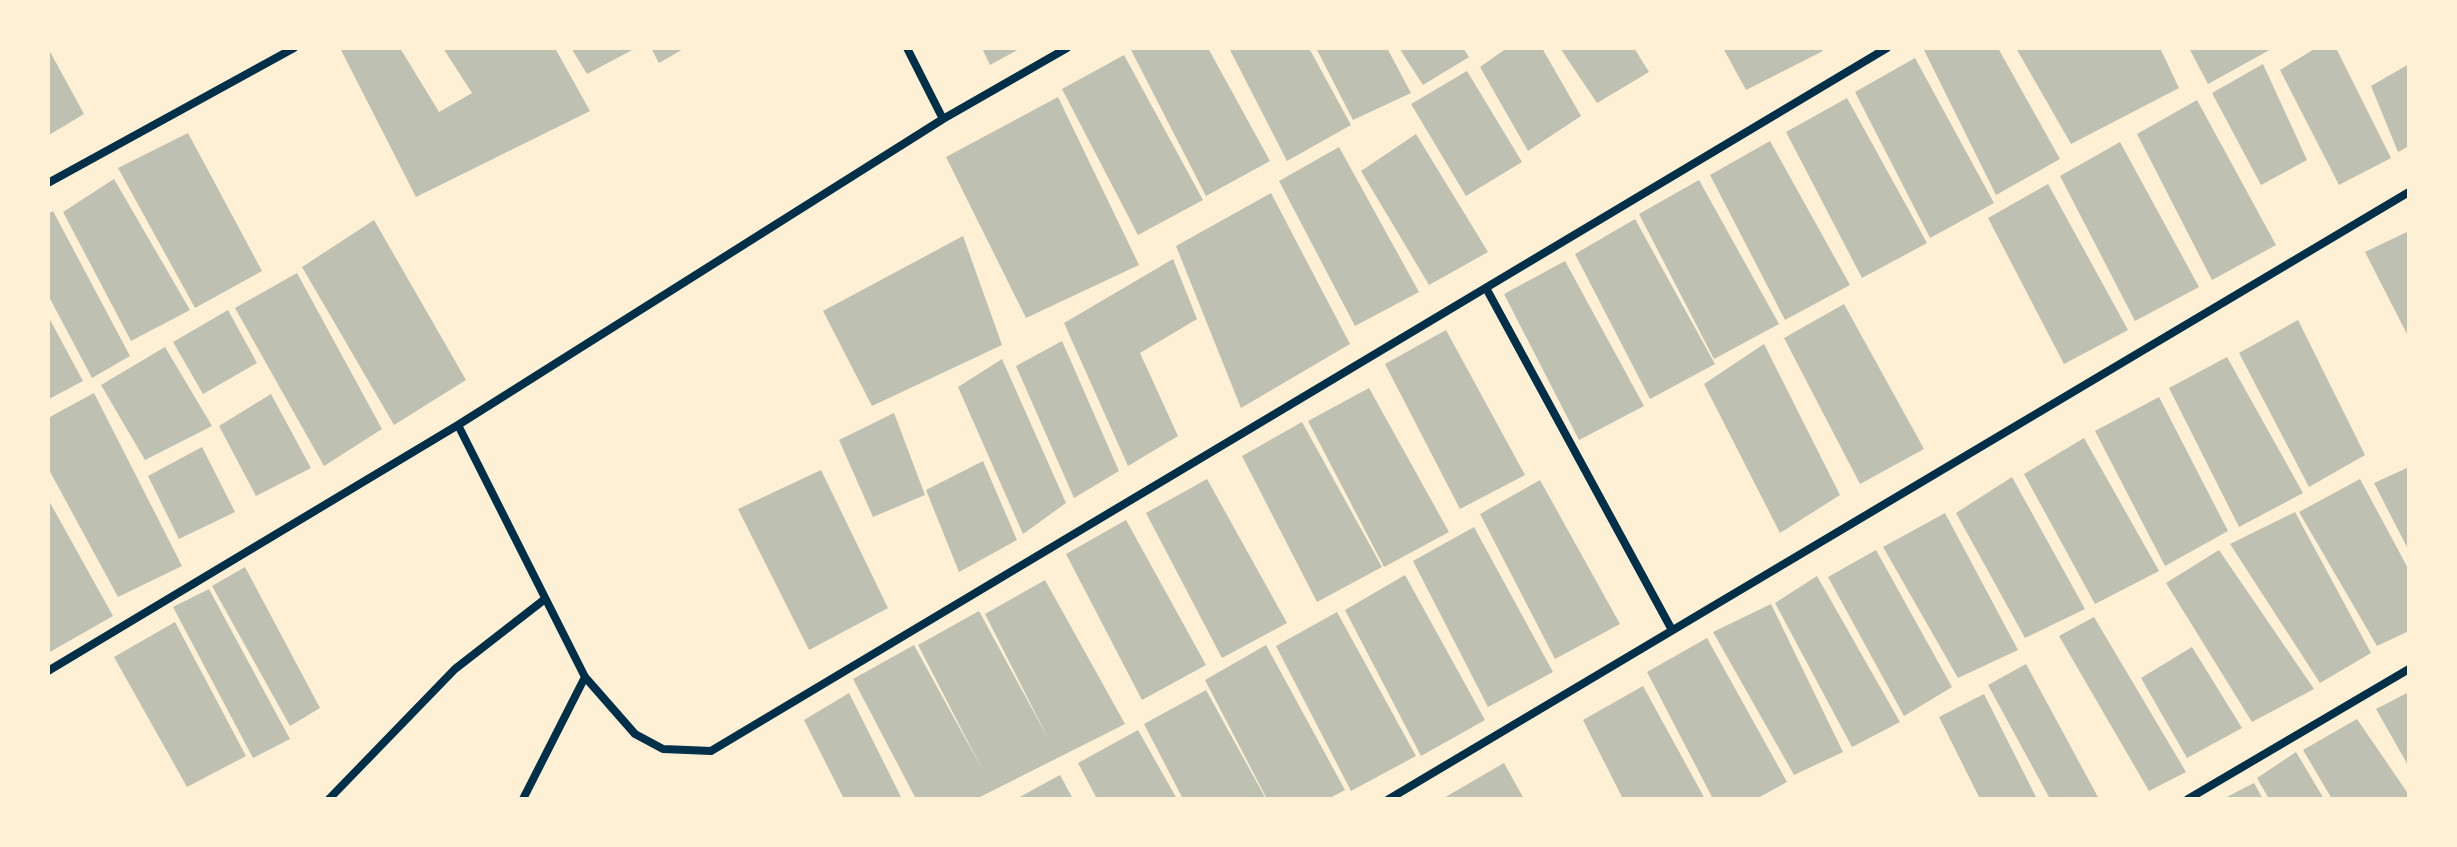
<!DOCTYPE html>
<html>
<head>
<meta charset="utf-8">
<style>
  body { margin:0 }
  #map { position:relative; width:2457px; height:847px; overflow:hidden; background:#fdf0d5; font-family:Montserrat,sans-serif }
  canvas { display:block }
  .frame { position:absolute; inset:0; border:50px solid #fdf0d5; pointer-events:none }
</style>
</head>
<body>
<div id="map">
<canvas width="2457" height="847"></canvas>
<div class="frame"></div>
</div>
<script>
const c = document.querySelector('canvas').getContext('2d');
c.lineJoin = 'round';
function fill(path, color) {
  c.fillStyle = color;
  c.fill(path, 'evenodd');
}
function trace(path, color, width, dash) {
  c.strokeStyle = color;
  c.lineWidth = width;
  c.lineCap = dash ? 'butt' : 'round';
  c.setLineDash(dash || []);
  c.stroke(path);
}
const building = new Path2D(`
  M 48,48 L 84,114 L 49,135 L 48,132 Z
  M 340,48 L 400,48 L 439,112 L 472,93 L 443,48 L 555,48 L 590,111 L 416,197 Z
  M 571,48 L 636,48 L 587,74 Z
  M 651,48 L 685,48 L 659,63 Z
  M 982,48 L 1021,48 L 990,65 Z
  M 1134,48 L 1208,48 L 1270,161 L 1206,196 L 1131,50 Z
  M 1229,48 L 1309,48 L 1351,125 L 1287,161 Z
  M 1316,48 L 1387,48 L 1411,93 L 1353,120 Z
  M 1399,48 L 1463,48 L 1469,57 L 1423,85 Z
  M 1507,48 L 1542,48 L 1581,116 L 1528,151 L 1480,67 Z
  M 1560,48 L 1634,48 L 1649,72 L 1597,103 Z
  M 1723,48 L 1821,48 L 1823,51 L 1746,90 Z
  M 1923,48 L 1998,48 L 2060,159 L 1996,195 Z
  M 2016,48 L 2160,48 L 2179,88 L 2071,144 Z
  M 2189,48 L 2273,48 L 2208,84 Z
  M 2316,48 L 2336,48 L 2391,158 L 2339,185 L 2280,70 Z
  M 1124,55 L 1203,200 L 1138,235 L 1062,89 Z
  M 1915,58 L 1994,203 L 1930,238 L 1855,92 Z
  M 2263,64 L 2307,160 L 2261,185 L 2212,93 Z
  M 2409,64 L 2409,146 L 2398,152 L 2371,86 Z
  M 1467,71 L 1522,162 L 1466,196 L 1411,104 Z
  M 1058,97 L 1139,265 L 1026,318 L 946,157 Z
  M 1847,98 L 1927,243 L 1862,278 L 1786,132 Z
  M 2197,100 L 2276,245 L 2212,280 L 2137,134 Z
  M 188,133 L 262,271 L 195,308 L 118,168 Z
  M 1416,134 L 1488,252 L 1429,285 L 1361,171 Z
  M 1770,141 L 1850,285 L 1785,320 L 1710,175 Z
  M 2120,142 L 2199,287 L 2135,321 L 2060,176 Z
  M 1339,147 L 1419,292 L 1355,326 L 1279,181 Z
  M 114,179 L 190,310 L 131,341 L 63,212 Z
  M 1699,180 L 1779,324 L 1714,359 L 1639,214 Z
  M 2048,184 L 2128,330 L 2064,364 L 1988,218 Z
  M 1271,193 L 1350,344 L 1241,408 L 1176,246 Z
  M 53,211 L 130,356 L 92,378 L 48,295 L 48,214 Z
  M 1635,219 L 1715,364 L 1650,399 L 1575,254 Z
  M 374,220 L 466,380 L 394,425 L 302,267 Z
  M 2409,231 L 2409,338 L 2365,252 Z
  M 963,236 L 1002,345 L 872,406 L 823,311 Z
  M 1173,259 L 1197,319 L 1140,353 L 1178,436 L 1128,466 L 1064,323 Z
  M 1565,261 L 1644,406 L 1579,440 L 1504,294 Z
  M 297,273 L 382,429 L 324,466 L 235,308 Z
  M 1844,304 L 1924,449 L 1860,484 L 1784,338 Z
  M 228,310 L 257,363 L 203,394 L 173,342 Z
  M 48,316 L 83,381 L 49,399 L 48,397 Z
  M 2298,320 L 2365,455 L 2309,487 L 2239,353 Z
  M 1446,330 L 1525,475 L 1460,509 L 1385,364 Z
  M 1062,341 L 1119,471 L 1074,498 L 1016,366 Z
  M 1764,344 L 1840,495 L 1780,533 L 1704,384 Z
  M 165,347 L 212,426 L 145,460 L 101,385 Z
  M 2227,357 L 2303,493 L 2239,527 L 2169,388 Z
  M 1002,359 L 1066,503 L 1023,534 L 958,387 Z
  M 1369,388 L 1449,532 L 1384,567 L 1308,421 Z
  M 94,393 L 182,566 L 118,597 L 48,468 L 48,418 Z
  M 271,394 L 311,468 L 256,496 L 219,426 Z
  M 2159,397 L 2228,531 L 2165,566 L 2095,431 Z
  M 894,413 L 925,495 L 873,517 L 839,440 Z
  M 1302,422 L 1382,567 L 1317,602 L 1242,456 Z
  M 2084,438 L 2159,571 L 2095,604 L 2024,474 Z
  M 202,447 L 235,512 L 179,539 L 148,476 Z
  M 983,461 L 1017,540 L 959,572 L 926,490 Z
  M 2409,467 L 2409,551 L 2374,483 Z
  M 821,470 L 888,608 L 809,650 L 738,509 Z
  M 2012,477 L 2085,609 L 2025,638 L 1956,513 Z
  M 1207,479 L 1287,623 L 1222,658 L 1146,513 Z
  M 2360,479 L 2409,570 L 2409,631 L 2377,646 L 2299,512 Z
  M 1540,480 L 1620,624 L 1555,659 L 1480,514 Z
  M 48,499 L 113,616 L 48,653 Z
  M 2295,512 L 2371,653 L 2320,683 L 2230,544 Z
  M 1945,513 L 2018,650 L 1958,678 L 1883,547 Z
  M 1126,520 L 1206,665 L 1142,700 L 1066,554 Z
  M 1474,527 L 1553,672 L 1488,707 L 1413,561 Z
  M 1876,550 L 1952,687 L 1904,716 L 1828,577 Z
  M 2219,550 L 2314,689 L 2252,722 L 2166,583 Z
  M 245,567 L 320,708 L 290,726 L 212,586 Z
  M 1405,575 L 1485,720 L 1421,756 L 1345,610 Z
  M 1817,576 L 1900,722 L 1852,747 L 1775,603 Z
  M 1045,580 L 1125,724 L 976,799 L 916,799 L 853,679 L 914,645 L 982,769 L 918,645 L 979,611 L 1049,740 L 985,614 Z
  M 209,589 L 290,739 L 253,758 L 173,607 Z
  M 1771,604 L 1843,752 L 1794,775 L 1713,632 Z
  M 1337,612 L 1416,756 L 1351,791 L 1276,646 Z
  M 2094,617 L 2186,772 L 2149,791 L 2059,636 Z
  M 175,622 L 246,756 L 187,787 L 114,657 Z
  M 1707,638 L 1787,782 L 1756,799 L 1713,799 L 1647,672 Z
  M 1266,645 L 1345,790 L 1328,799 L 1267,799 L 1205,680 Z
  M 2192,647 L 2242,728 L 2187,758 L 2141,678 Z
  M 2026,664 L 2099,799 L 2050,799 L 1988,685 Z
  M 1643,686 L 1705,799 L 1623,799 L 1583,720 Z
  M 1206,690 L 1266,799 L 1183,799 L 1144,724 Z
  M 2409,692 L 2409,767 L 2376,709 Z
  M 849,693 L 902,799 L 844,799 L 804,720 Z
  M 1984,694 L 2037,799 L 1980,799 L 1939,717 Z
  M 2357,719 L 2409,795 L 2409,799 L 2332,799 L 2303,750 Z
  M 1138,730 L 1177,799 L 1097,799 L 1078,763 Z
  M 2296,752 L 2324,799 L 2269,799 L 2257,778 Z
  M 1504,763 L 1524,799 L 1442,799 Z
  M 1060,775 L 1073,799 L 1016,799 Z
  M 2254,783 L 2263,799 L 2223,799 Z`);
const minor = new Path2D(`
  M 907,48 L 943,119
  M 48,183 L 294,48
  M 1486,288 L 1672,630
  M 458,425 L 585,677 L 635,734 L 663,749 L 711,751 L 1887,48
  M 48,671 L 458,425 L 943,119 L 1067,48
  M 329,799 L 455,669 L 545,599
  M 523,799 L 585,677
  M 1389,799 L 2409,192
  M 2188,799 L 2409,669`);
fill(building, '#bec0b2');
trace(minor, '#003049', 8);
</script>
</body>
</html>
